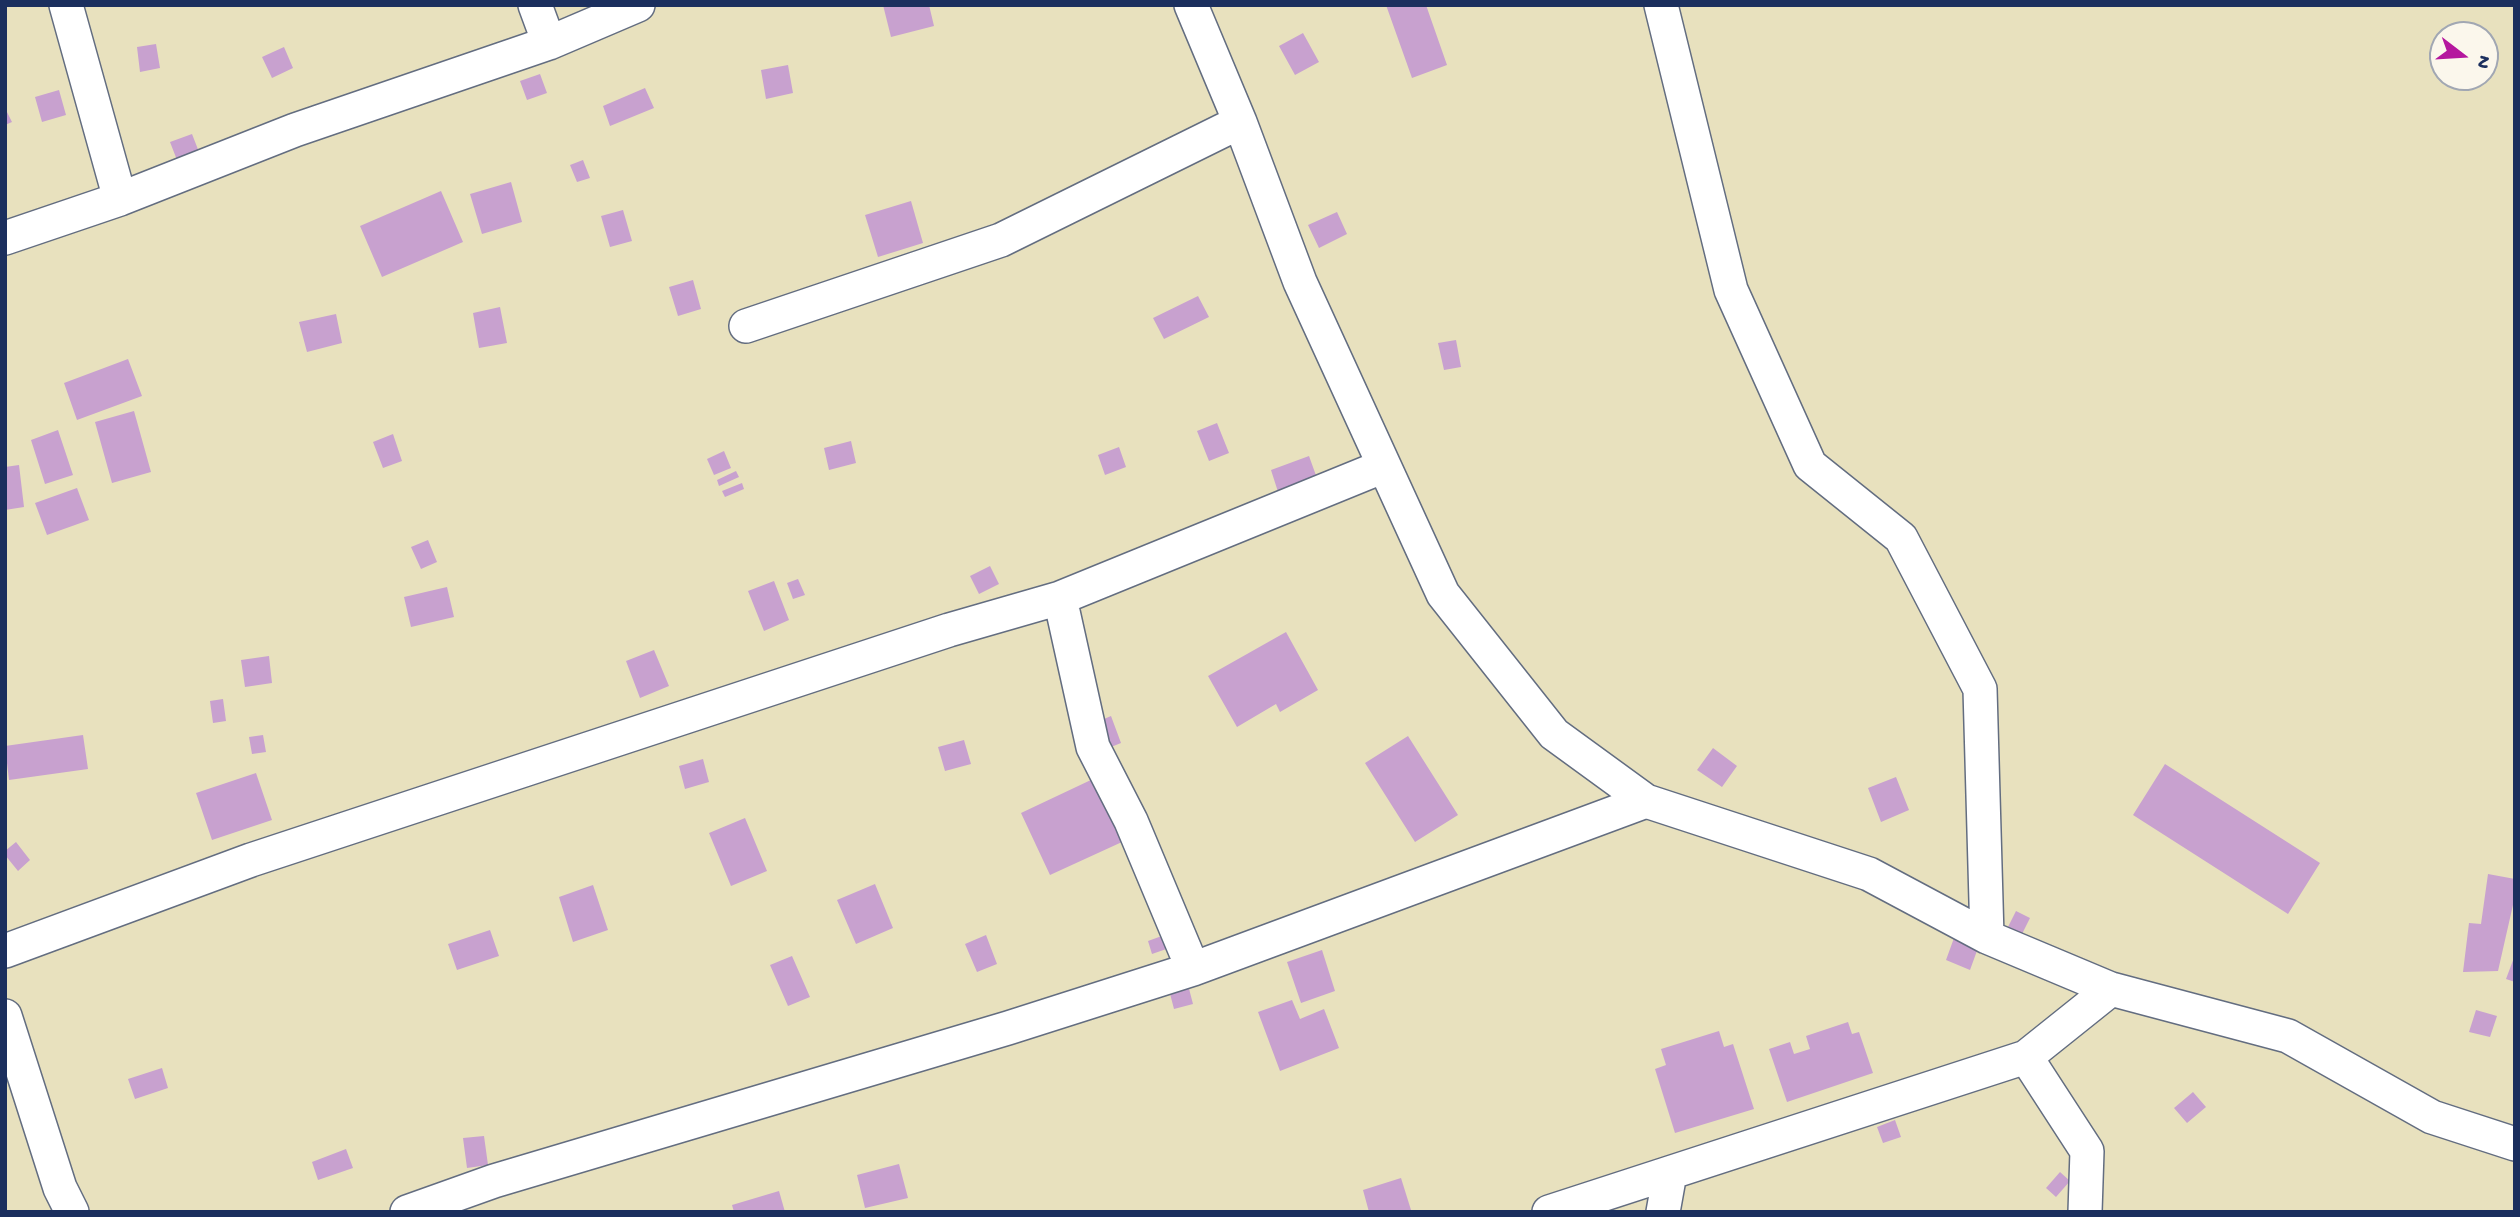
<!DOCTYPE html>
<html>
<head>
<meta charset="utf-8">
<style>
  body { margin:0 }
  #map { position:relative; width:2520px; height:1217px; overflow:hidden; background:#e8e1be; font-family:"Gochi Hand",sans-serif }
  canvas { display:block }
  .frame { position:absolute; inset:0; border:7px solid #1b2f5e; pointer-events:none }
  .north { position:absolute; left:2429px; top:21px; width:70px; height:70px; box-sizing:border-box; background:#fbf7ec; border:2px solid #a1a7b3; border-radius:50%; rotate:107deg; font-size:19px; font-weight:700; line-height:28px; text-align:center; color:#1b2f5e }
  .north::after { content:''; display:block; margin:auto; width:24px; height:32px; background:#b5179e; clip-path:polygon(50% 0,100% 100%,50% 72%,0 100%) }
</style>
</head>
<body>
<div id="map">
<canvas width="2520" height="1217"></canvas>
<div class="frame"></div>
<div class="north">N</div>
</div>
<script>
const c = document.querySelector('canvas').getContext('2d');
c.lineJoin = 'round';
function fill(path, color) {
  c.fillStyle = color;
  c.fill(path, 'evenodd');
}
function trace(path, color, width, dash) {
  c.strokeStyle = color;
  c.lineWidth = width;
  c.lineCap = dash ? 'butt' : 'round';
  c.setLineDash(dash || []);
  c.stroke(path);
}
const building = new Path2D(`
  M 883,5 L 929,5 L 934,26 L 891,37 Z
  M 1386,5 L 1426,5 L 1447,65 L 1412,78 Z
  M 1303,33 L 1319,62 L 1295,75 L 1279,46 Z
  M 156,44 L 160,68 L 140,72 L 137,47 Z
  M 284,47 L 293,68 L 272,78 L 262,57 Z
  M 788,65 L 793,93 L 766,99 L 761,70 Z
  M 540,74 L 547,93 L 527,100 L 520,81 Z
  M 645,88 L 654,108 L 610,126 L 603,106 Z
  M 59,90 L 66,115 L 42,122 L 35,97 Z
  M 5,108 L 12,122 L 5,125 Z
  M 192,134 L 199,152 L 177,160 L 170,142 Z
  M 583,160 L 590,178 L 577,182 L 570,165 Z
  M 511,182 L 522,222 L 482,234 L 470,194 Z
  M 441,191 L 463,242 L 382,277 L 360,226 Z
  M 911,201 L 923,243 L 878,257 L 865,215 Z
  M 623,210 L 632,241 L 610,247 L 601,216 Z
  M 1337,212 L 1347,234 L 1319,248 L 1308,225 Z
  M 693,280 L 701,309 L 678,316 L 669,287 Z
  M 1198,296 L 1209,317 L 1164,339 L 1153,318 Z
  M 500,307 L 507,343 L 479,348 L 473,313 Z
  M 336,314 L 342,343 L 307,352 L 299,322 Z
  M 1456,340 L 1461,367 L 1444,370 L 1438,343 Z
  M 128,359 L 142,396 L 77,420 L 64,383 Z
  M 134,411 L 151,472 L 112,483 L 95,422 Z
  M 1217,423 L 1229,453 L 1209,461 L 1197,431 Z
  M 58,430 L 73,475 L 45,484 L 31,440 Z
  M 393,434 L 402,461 L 383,468 L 373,442 Z
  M 851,441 L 856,463 L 829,470 L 824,448 Z
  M 1119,447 L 1126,467 L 1105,475 L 1098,455 Z
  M 724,451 L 731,468 L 714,475 L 707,459 Z
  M 1309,456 L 1318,481 L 1279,495 L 1271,470 Z
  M 19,465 L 24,507 L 5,510 L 5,467 Z
  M 736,471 L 739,477 L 719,486 L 717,480 Z
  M 742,483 L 744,489 L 725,497 L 722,491 Z
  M 77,488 L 89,520 L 47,535 L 35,503 Z
  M 428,540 L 437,562 L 421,569 L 411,547 Z
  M 990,566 L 999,584 L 979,594 L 970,576 Z
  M 798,579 L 805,595 L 793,599 L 787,583 Z
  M 774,581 L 789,620 L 764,631 L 748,591 Z
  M 447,587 L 454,617 L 411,627 L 404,597 Z
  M 1286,632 L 1318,690 L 1280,712 L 1276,704 L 1237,727 L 1208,676 Z
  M 654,650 L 669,686 L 640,698 L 626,661 Z
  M 269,656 L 272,683 L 245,687 L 241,660 Z
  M 223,699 L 226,721 L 213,723 L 210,701 Z
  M 1111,716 L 1121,743 L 1101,751 L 1090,725 Z
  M 83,735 L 88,769 L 9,780 L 5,746 Z
  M 263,735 L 266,752 L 252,754 L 249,737 Z
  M 1408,736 L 1458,815 L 1415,842 L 1365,763 Z
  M 964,740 L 971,764 L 945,771 L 938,747 Z
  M 1713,748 L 1737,766 L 1722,787 L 1697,770 Z
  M 703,759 L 709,782 L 685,789 L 679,766 Z
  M 2165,764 L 2320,863 L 2288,914 L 2133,815 Z
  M 256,773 L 272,820 L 212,840 L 196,793 Z
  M 1896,777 L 1909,810 L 1881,822 L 1868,788 Z
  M 1093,779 L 1122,842 L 1050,875 L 1021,813 Z
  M 745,818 L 767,871 L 731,886 L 709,833 Z
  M 16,842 L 30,860 L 18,871 L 5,855 L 5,851 Z
  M 2488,874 L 2515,879 L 2515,896 L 2498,971 L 2463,972 L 2469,923 L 2481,924 Z
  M 875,884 L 893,928 L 856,944 L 837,900 Z
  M 593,885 L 608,930 L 573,942 L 559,897 Z
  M 2016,911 L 2030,918 L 2020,938 L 2006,931 Z
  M 490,930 L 499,956 L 457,970 L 448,944 Z
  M 1170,933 L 1175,946 L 1152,954 L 1148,941 Z
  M 986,935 L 997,964 L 977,972 L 965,944 Z
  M 1954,938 L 1978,948 L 1970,970 L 1946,960 Z
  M 1322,950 L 1335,991 L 1301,1003 L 1287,962 Z
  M 2515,955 L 2515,982 L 2506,979 Z
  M 792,956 L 810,997 L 788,1006 L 770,965 Z
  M 1187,981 L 1193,1004 L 1174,1009 L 1168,986 Z
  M 1292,1000 L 1300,1019 L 1324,1009 L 1339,1048 L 1280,1071 L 1258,1012 Z
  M 2476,1010 L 2497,1016 L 2490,1037 L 2469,1032 Z
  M 1848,1022 L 1852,1034 L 1859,1032 L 1873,1073 L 1787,1102 L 1769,1049 L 1790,1042 L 1794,1054 L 1810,1049 L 1806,1036 Z
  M 1719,1031 L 1724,1047 L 1733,1044 L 1754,1109 L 1675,1133 L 1655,1069 L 1666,1065 L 1661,1049 Z
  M 162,1068 L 168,1088 L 135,1099 L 128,1079 Z
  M 2193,1092 L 2206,1107 L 2187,1123 L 2174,1108 Z
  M 1895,1120 L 1901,1137 L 1883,1143 L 1877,1127 Z
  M 484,1136 L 488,1165 L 467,1168 L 463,1138 Z
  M 346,1149 L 353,1168 L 318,1180 L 312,1162 Z
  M 899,1164 L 908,1198 L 865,1208 L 857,1175 Z
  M 2060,1172 L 2070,1181 L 2056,1197 L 2046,1188 Z
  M 1401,1178 L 1411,1210 L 1369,1212 L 1363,1190 Z
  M 779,1191 L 785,1212 L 734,1212 L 732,1205 Z`);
const minor = new Path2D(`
  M 66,5 L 120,199
  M 535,5 L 549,43
  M 1191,5 L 1240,122 L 1300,282 L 1443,594 L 1554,734 L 1646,801 L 1869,874 L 1987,937 L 2111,989 L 2288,1036 L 2432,1117 L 2515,1144
  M 1661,5 L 1731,290 L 1810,465 L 1901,538 L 1980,689 L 1987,937
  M 5,238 L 120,199 L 295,130 L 549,43 L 638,5
  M 746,326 L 1001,240 L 1240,122
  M 1060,598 L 1093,747 L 1131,821 L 1193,969
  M 5,951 L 251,860 L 949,630 L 1060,598 L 1384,466
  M 5,1016 L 60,1188 L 72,1212
  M 2026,1057 L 2087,1151 L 2085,1212
  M 407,1212 L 494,1181 L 1008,1028 L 1193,969 L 1646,801
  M 1549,1212 L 2026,1057 L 2111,989
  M 1663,1212 L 1670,1173`);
fill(building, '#c8a1cf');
trace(minor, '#636d80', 36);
trace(minor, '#fff', 33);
</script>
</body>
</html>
